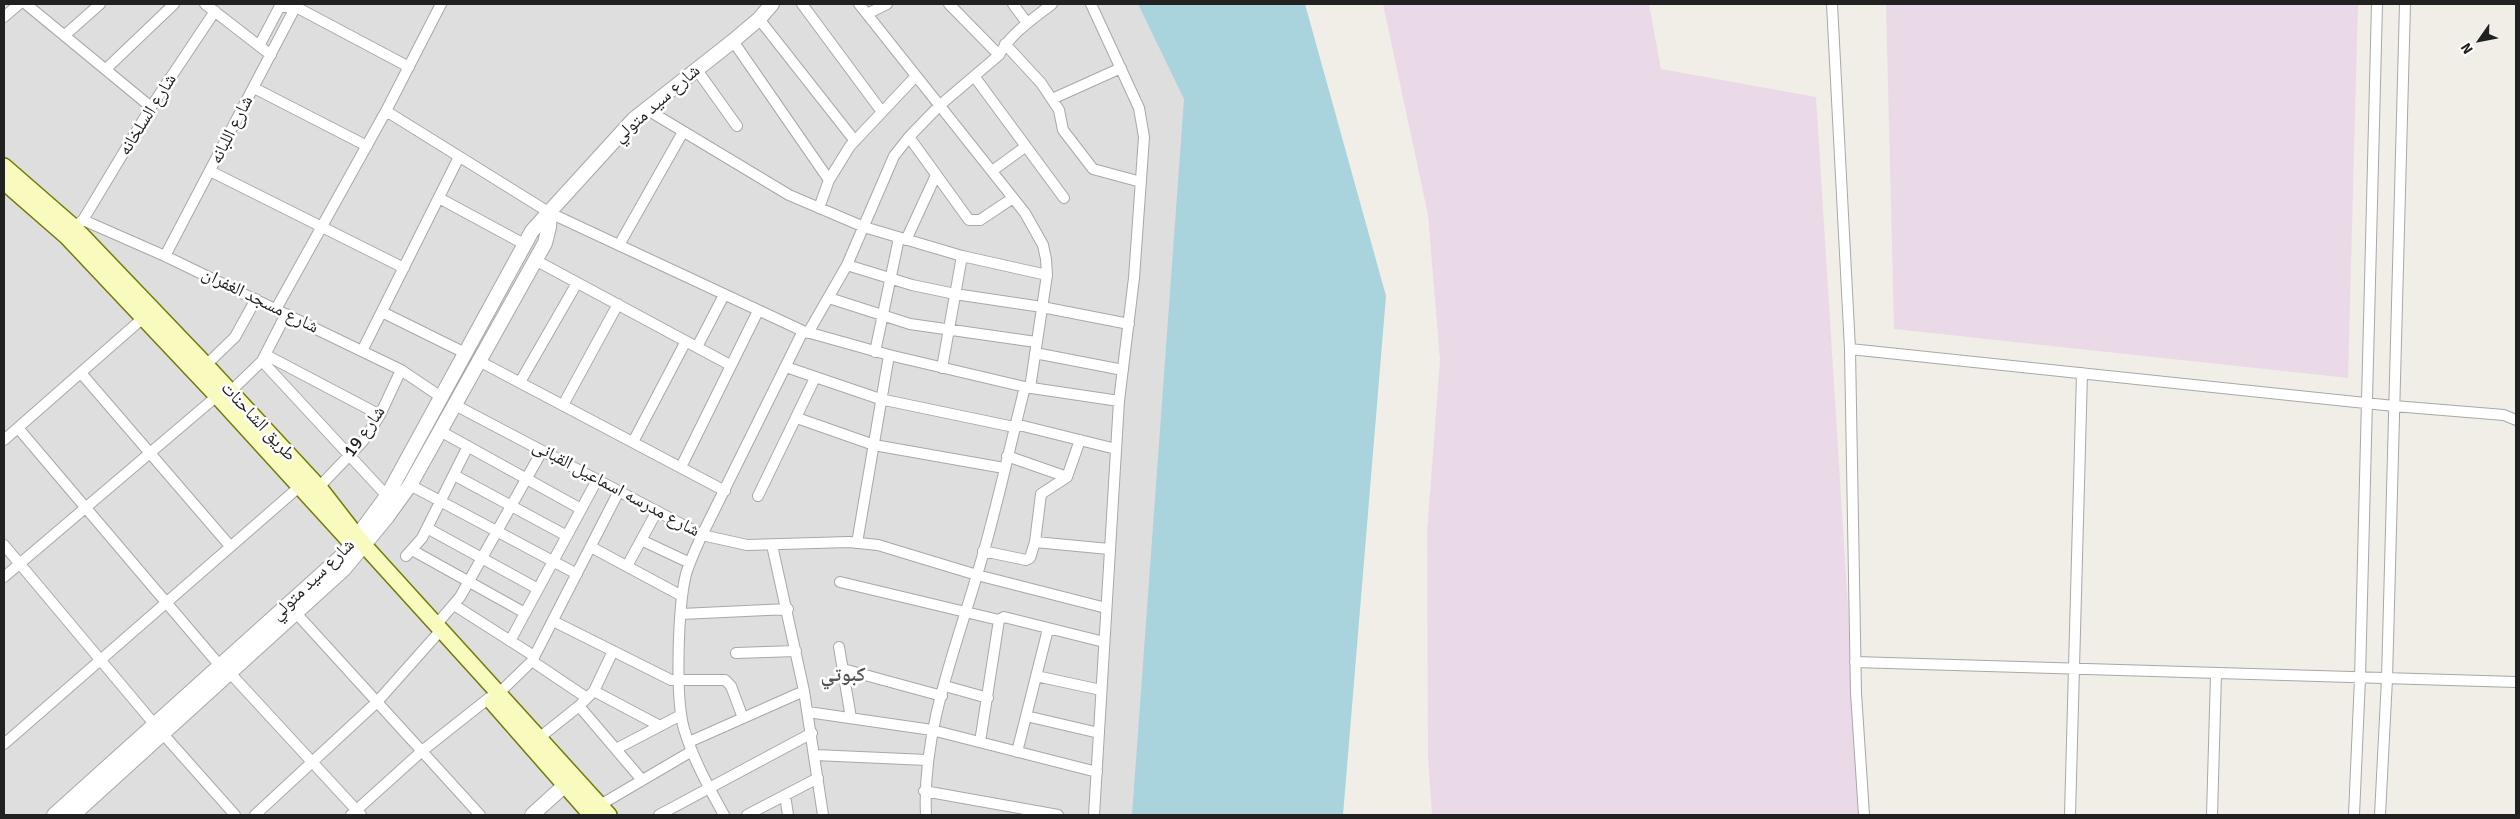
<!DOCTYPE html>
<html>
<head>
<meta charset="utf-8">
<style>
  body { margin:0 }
  #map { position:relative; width:2520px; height:819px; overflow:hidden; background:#f1eee8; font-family:Signika,sans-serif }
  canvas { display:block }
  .frame { position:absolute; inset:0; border:5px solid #212121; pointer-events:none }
  .north { position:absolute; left:2455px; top:15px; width:50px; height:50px; -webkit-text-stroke:4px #fff; paint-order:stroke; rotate:237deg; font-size:14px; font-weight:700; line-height:20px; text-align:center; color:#212121 }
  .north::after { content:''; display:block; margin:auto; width:18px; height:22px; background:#212121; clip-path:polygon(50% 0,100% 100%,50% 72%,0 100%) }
</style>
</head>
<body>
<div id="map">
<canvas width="2520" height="819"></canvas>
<div class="frame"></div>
<div class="north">N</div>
</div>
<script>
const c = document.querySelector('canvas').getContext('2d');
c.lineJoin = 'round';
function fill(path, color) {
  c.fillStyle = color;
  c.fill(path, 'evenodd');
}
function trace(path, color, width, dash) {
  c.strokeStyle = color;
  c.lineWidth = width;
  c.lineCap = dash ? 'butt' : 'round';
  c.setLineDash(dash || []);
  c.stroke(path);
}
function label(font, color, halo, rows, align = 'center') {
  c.font = font + ' Signika,"Noto Naskh Arabic",sans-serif';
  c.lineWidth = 5;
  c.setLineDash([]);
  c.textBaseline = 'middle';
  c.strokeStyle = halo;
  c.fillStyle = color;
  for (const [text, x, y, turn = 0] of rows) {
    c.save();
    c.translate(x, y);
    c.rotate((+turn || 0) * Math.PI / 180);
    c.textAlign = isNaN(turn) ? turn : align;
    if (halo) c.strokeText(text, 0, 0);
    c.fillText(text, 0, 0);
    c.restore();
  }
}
const residential = new Path2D(`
  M 4,4 L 1196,4 L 1220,815 L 4,815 Z`);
const industrial = new Path2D(`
  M 1383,4 L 1649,4 L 1661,69 L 1816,97 L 1861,815 L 1432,815 L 1428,758 L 1427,532 L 1440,360 L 1428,215 Z
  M 1886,4 L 2358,4 L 2348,378 L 1894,329 Z`);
const water = new Path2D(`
  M 1138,4 L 1305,4 L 1386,296 L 1343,815 L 1132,815 L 1184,99 Z`);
const minor = new Path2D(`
  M 26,4 L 151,107
  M 205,4 L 271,55
  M 802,4 L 882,112
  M 859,4 L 1025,213 L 1043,245 L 1046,259 L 1047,275 L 1030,388
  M 949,4 L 999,55
  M 1013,4 L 1027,23
  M 1091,4 L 1139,108 L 1144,137 L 1134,278 L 1119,401 L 1094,815
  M 1832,4 L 1850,349 L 1856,693 L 1864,815
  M 280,7 L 296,7 L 409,67
  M 867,14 L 887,4
  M 4,17 L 19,4
  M 759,19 L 855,141
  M 65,35 L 100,4
  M 733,41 L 829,180
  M 1005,44 L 1041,83 L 1059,110 L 1063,130 L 1093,169 L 1141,182
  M 259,46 L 281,4
  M 106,69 L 174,4
  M 697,70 L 737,126
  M 974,76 L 1064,198
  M 254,88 L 367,146
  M 1052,99 L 1121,68
  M 646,109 L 789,195 L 864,227 L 962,256 L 1047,275
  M 386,111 L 550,213 L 803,331 L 889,355 L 1025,387 L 1119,401
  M 909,137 L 969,220 L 980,220 L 1013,198
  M 210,171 L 404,268
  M 992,171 L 1025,147
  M 439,198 L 524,244
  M 819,208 L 829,180 L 850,146 L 916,76
  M 83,220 L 151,107 L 215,11
  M 74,227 L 83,220 L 165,256 L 401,370 L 441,397
  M 906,240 L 936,175
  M 619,245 L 683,132
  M 165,256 L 297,4
  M 535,260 L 730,365
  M 847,265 L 912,285 L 955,294 L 1042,307 L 1129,324
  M 829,298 L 910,324 L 1036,342
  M 276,309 L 386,111 L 441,4
  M 382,312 L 465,353
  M 808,333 L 847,265 L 894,156 L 909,137 L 939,106 L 999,55 C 1011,33 1033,19 1052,4
  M 697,347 L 724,295
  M 1850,349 L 2394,406 L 2504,415 L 2516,420
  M 362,351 L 459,157
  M 875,352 L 899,238
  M 1035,353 L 1123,370
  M 266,355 L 380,415
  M 262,361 L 387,496
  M 479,361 L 725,491
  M 206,365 L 235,337 L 256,299
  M 786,367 L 880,399 L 1014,427
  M 942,368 L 962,256
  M 81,373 L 230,546
  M 520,382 L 577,283
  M 230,392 L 262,361 L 286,314
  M 455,405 L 702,535 L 747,545 L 849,542 L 878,545 L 977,575 L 1106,608
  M 563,405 L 618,304
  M 797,418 L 874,445 L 1004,468
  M 1015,424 L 1116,449
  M 18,428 L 221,667
  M 440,431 L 581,509
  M 4,440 L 143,318
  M 633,442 L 686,341
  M 1007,456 L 1067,477
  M 681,467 L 758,311
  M 454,475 L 567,536
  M 410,485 L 577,574
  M 319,487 L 363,441 L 380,415 L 401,370
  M 758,496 L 815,378
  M 427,528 L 538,589
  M 641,540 L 690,563
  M 1035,542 L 1109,549
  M 857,543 L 889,355
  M 4,545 L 155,725 L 235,815
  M 772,545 L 804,691 L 823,815
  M 591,547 L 682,596
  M 412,550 L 525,613
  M 983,551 L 1026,560 L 1030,558 L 1035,542 L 1041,494 L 1067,477 L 1080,440
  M 406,556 L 422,538 L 468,446
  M 627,566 L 657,511
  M 4,577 L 217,396
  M 840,582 L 999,620 L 1004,617 L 1104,642
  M 454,605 L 534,656
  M 296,613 L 480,815
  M 681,614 L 788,609
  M 553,621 L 671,680 L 725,680 L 731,686 L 743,718
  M 436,625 L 460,597 L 542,451
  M 510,641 L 597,480
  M 839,647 L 851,718
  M 736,653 L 796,651
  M 532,661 L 587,698
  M 1855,662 L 2516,682
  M 843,669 L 942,696
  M 230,673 L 361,815
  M 1036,676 L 1101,690
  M 945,686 L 988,698
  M 594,691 L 660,726
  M 498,694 L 532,661 L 619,491
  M 579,706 L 642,780
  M 808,712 L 932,730 L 1097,772
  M 1026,716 L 1099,733
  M 539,738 L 579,706 L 594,691 L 613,651
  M 689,742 L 804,691
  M 980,742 L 999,620
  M 4,744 L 299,487
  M 616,749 L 681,715
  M 1017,752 L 1048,629
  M 815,755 L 927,760
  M 924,791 L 1058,815
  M 785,795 L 788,815
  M 600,805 L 692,751
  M 255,815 L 377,702 L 441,630
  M 351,815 L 422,751 L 489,698
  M 659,815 L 812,733
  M 724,815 C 709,788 693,759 684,729 C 675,698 678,606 686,574 C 690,561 696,548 702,535 L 803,331
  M 747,815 L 818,778
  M 926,815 C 922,733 954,653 977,575 C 996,513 1009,449 1025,387
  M 2070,815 L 2082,373
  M 2212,815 L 2216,674
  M 2354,815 L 2360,678 L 2377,4
  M 2380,815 L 2387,679 L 2405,4`);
const tertiary = new Path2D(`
  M 54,815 L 344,554 L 387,496 L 532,231 L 634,119 L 733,41 L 759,19 L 772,4
  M 73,815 L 344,569 L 387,517 L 410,485 L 545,243 L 549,227 L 550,213
  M 532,815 L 564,786`);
const secondary = new Path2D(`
  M 4,166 L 74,227 L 206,365 L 319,487 L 364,545 L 609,815
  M 4,182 L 67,237 L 217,396 L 351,543
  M 492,702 L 591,815`);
const streetNames = [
  ["شارع سيد متولي",657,104,-41],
  ["شارع السلخانه",148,115,-58],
  ["شارع اللبانه",232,130,-63],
  ["شارع مسجد الغفران",260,301,26],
  ["طريق الشاحنات",258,422,47],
  ["شارع 19",365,432,-55],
  ["شارع مدرسه اسماعيل القبانى",616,489,28],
  ["شارع سيد متولي",313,580,-44]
];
const quarterNames = [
  ["كبوتي",843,676]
];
fill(residential, '#dfdede');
fill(industrial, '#eadae8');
fill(water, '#a9d4de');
trace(minor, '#a8a8a8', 12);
trace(tertiary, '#a8a8a8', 16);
trace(secondary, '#727b05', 18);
trace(minor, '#fff', 10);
trace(tertiary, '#fff', 14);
trace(secondary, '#f9fabd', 15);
label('18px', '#212121', '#fff', streetNames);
label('bold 20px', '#545454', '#fff', quarterNames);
</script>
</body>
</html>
